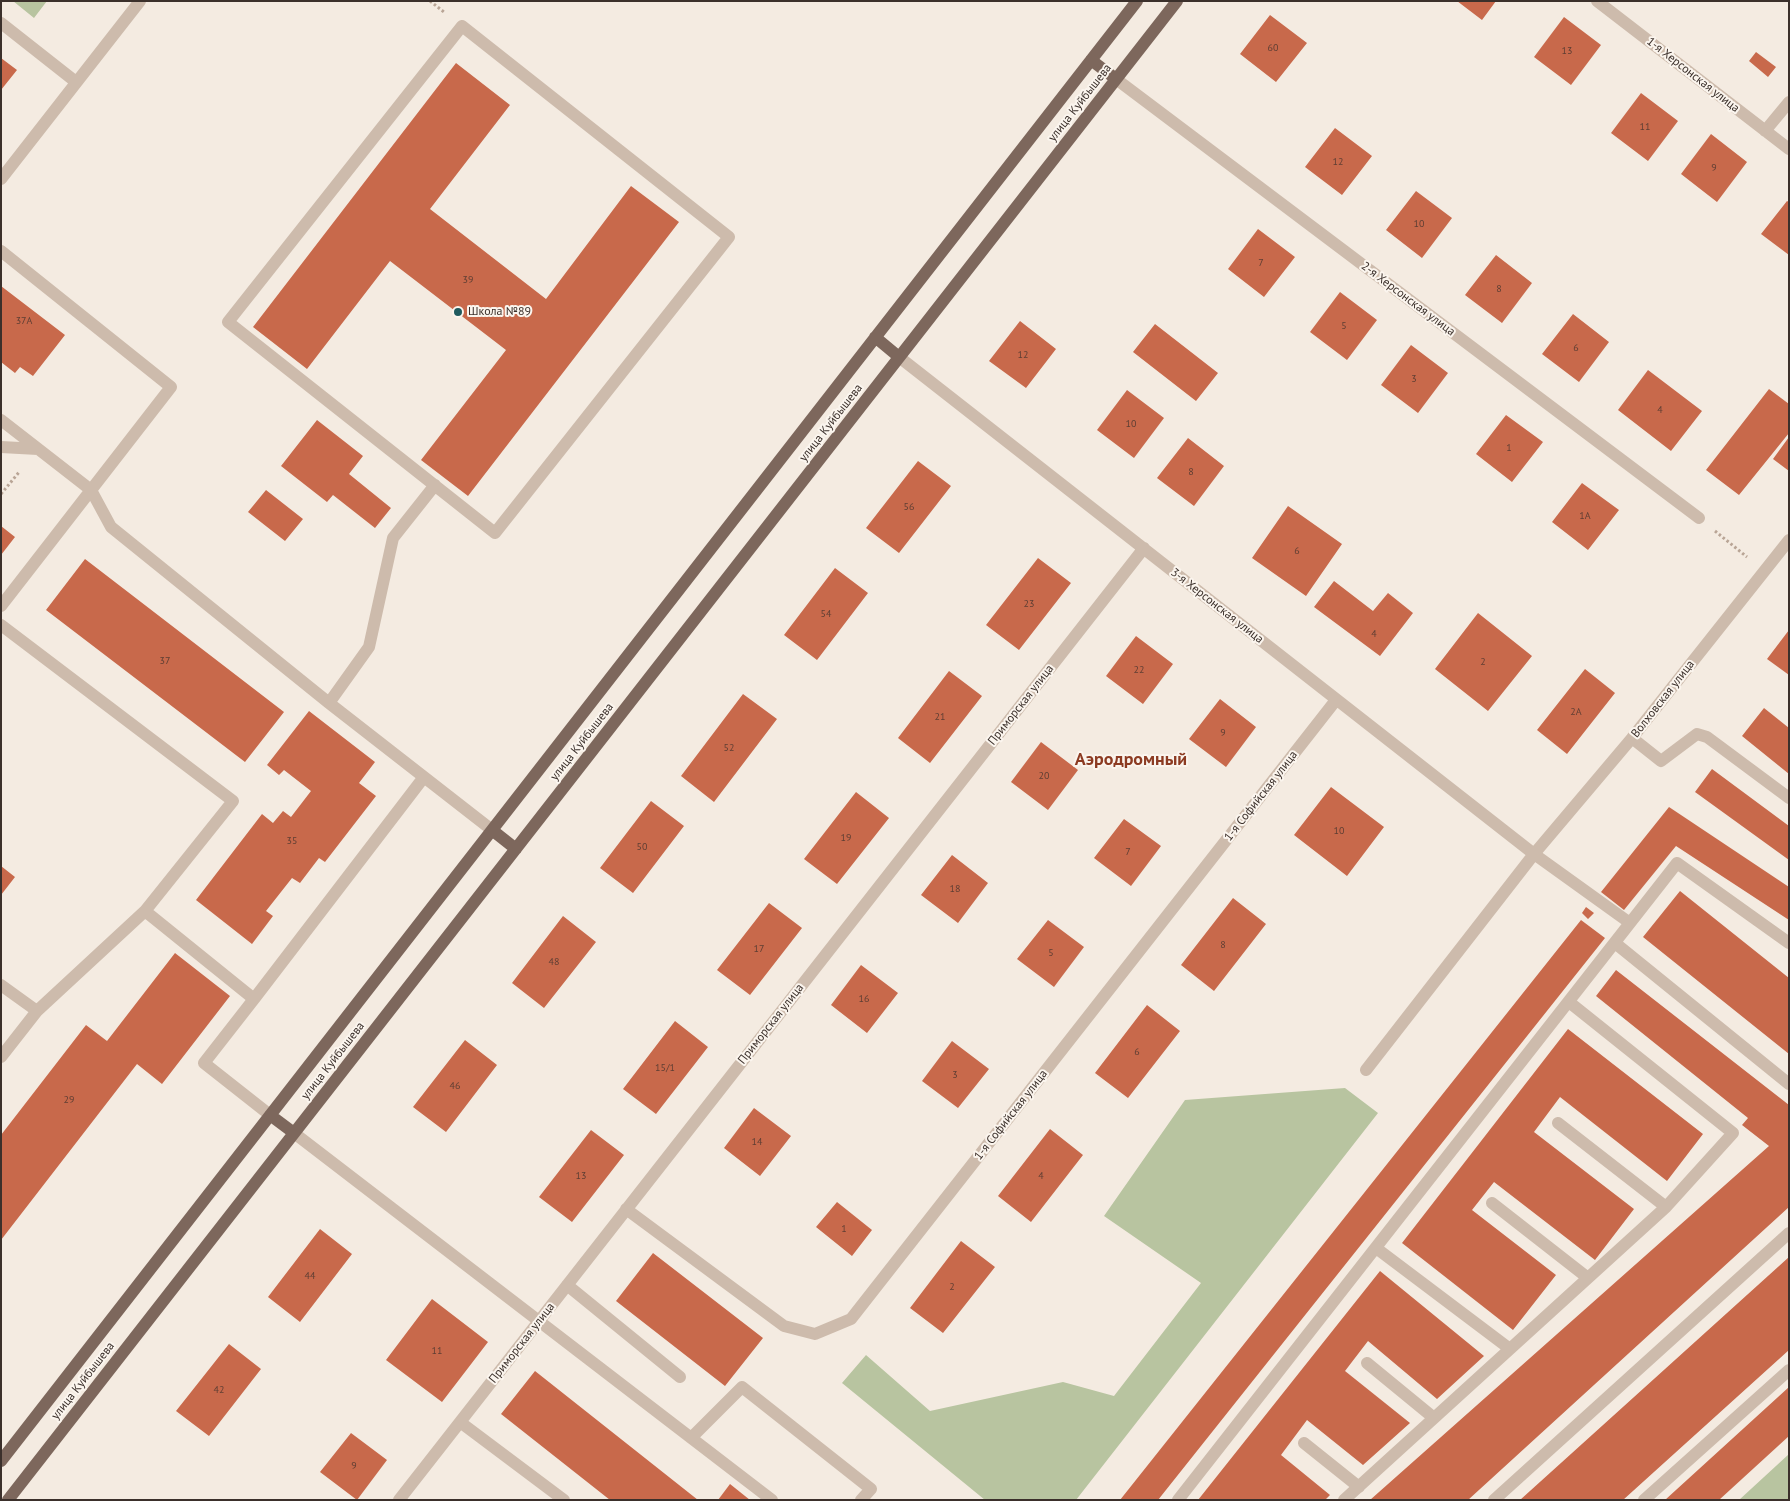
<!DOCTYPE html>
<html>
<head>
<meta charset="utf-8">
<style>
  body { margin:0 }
  #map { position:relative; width:1790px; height:1501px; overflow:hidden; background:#f4ebe1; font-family:"PT Sans",sans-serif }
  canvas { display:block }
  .frame { position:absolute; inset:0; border:2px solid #3b302b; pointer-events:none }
</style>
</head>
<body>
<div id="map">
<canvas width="1790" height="1501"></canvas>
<div class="frame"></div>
</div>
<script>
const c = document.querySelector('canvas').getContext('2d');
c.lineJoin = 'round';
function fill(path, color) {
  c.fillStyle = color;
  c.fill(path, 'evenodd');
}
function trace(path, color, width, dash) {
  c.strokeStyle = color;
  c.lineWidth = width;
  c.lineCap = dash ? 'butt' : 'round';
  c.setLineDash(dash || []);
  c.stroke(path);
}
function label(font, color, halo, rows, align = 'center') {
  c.font = font + ' "PT Sans",sans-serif';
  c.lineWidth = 4;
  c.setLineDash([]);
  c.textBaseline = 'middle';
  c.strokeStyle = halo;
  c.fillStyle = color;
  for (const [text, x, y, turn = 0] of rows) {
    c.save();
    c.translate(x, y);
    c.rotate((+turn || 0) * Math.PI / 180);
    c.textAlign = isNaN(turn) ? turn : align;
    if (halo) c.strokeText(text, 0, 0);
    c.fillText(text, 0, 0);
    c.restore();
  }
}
const green = new Path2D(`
  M 13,1 L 47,1 L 34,18 Z
  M 1345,1088 L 1378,1113 L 1076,1500 L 985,1500 L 842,1383 L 866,1355 L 930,1411 L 1063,1382 L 1114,1396 L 1201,1283 L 1104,1216 L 1185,1100 Z
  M 1789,1454 L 1789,1500 L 1739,1500 Z`);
const building = new Path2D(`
  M 1457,1 L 1496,1 L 1482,20 Z
  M 1270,15 L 1307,43 L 1276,82 L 1240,54 Z
  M 1564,17 L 1601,45 L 1571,85 L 1534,57 Z
  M 1756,52 L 1776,67 L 1768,77 L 1749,61 Z
  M 1,58 L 17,70 L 1,90 Z
  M 456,63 L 510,105 L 430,209 L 546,299 L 631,186 L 679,222 L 468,496 L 421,460 L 506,350 L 390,261 L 307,369 L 253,327 Z
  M 1641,93 L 1678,121 L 1648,161 L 1611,133 Z
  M 1335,128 L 1372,156 L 1342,195 L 1305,167 Z
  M 1711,134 L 1747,162 L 1717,202 L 1681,174 Z
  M 1416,191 L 1452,218 L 1422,258 L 1386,230 Z
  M 1787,201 L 1789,202 L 1789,255 L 1761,234 Z
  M 1258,229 L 1295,257 L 1264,297 L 1228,269 Z
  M 1496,255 L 1532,283 L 1502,323 L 1465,295 Z
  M 1,286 L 65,335 L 33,376 L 20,367 L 15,373 L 1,362 Z
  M 1340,292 L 1377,320 L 1347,360 L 1310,332 Z
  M 1573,314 L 1609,342 L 1579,382 L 1542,354 Z
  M 1020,321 L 1056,349 L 1026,388 L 989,361 Z
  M 1155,324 L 1218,373 L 1196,401 L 1133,352 Z
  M 1411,345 L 1448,373 L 1418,413 L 1381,385 Z
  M 1648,370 L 1702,411 L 1671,451 L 1618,410 Z
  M 1769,389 L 1789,404 L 1789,433 L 1739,495 L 1706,470 Z
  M 1127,390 L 1164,418 L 1134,458 L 1097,430 Z
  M 1506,415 L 1543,442 L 1512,482 L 1476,454 Z
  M 317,420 L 363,456 L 349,474 L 391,508 L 375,528 L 333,495 L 327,502 L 281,466 Z
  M 1789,437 L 1789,471 L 1773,459 Z
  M 1188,438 L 1224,466 L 1194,506 L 1157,478 Z
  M 918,461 L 951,486 L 899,553 L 866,528 Z
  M 1582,483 L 1619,510 L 1588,550 L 1552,522 Z
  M 266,490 L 303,519 L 285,541 L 248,512 Z
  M 1288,506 L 1342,544 L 1306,596 L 1252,558 Z
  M 1,526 L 15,537 L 1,555 Z
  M 1038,558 L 1071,583 L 1019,650 L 986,625 Z
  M 85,559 L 284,712 L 245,762 L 46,610 Z
  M 835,568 L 868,593 L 817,660 L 784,635 Z
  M 1334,581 L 1373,611 L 1388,593 L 1413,613 L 1380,656 L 1314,607 Z
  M 1478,613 L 1532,656 L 1488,711 L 1435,669 Z
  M 1789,630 L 1789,675 L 1767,659 Z
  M 1136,636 L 1173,664 L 1143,704 L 1106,676 Z
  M 1585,669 L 1615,693 L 1567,754 L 1537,730 Z
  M 949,671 L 982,696 L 930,763 L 898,738 Z
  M 743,694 L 777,719 L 714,802 L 681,776 Z
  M 1220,699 L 1256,727 L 1226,767 L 1189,739 Z
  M 1764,708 L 1789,728 L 1789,774 L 1742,736 Z
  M 309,711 L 375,762 L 359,783 L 376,796 L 325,862 L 319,858 L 300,883 L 292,878 L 266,911 L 273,916 L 252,944 L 196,900 L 262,814 L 273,823 L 283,811 L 291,817 L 311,791 L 284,770 L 279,775 L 267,765 Z
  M 1041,742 L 1078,770 L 1048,810 L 1011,782 Z
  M 1712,769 L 1789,826 L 1789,860 L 1695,792 Z
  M 1331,787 L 1384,827 L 1347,876 L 1294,835 Z
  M 856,792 L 889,818 L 837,884 L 804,859 Z
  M 651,801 L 684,826 L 633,893 L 600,868 Z
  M 1669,807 L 1789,887 L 1789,920 L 1676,846 L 1624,910 L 1601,892 Z
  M 1124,819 L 1161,846 L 1131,886 L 1094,858 Z
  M 952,855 L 988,883 L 958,923 L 921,895 Z
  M 1,866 L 15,877 L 1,895 Z
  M 1680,891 L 1789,978 L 1789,1054 L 1643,937 Z
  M 1233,898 L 1266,924 L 1214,991 L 1181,965 Z
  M 769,903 L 802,928 L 750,995 L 717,970 Z
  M 1586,907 L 1594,913 L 1588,919 L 1582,913 Z
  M 563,916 L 596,942 L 544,1008 L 512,983 Z
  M 1048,920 L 1084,947 L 1054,987 L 1017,959 Z
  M 1581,920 L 1605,938 L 1158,1500 L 1120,1500 Z
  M 175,953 L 230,996 L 162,1084 L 137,1064 L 1,1240 L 1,1135 L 86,1025 L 107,1041 Z
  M 861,965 L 898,993 L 867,1033 L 831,1005 Z
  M 1616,970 L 1789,1105 L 1789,1207 L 1468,1500 L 1370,1500 L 1769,1146 L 1742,1125 L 1748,1118 L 1596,996 Z
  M 1147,1005 L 1180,1031 L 1128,1098 L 1095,1073 Z
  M 675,1021 L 708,1047 L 656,1114 L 623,1089 Z
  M 1568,1029 L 1703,1134 L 1667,1181 L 1560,1097 L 1534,1132 L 1634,1209 L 1595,1260 L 1494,1182 L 1472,1210 L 1556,1275 L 1513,1330 L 1402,1243 Z
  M 465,1040 L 497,1065 L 446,1132 L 413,1107 Z
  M 952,1041 L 989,1069 L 958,1108 L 922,1081 Z
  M 754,1108 L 791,1136 L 760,1176 L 724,1148 Z
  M 1050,1129 L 1083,1155 L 1031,1222 L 998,1196 Z
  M 591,1130 L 624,1155 L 572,1222 L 539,1197 Z
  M 837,1202 L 872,1230 L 852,1256 L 816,1227 Z
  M 320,1229 L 352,1254 L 300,1322 L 268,1297 Z
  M 961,1241 L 995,1267 L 943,1333 L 910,1308 Z
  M 653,1253 L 763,1338 L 725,1386 L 616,1301 Z
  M 1789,1257 L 1789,1350 L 1623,1500 L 1520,1500 Z
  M 1380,1271 L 1484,1356 L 1437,1399 L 1368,1341 L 1345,1371 L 1410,1423 L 1363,1465 L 1307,1420 L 1281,1455 L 1330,1495 L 1325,1500 L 1198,1500 Z
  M 432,1299 L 488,1342 L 442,1402 L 386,1360 Z
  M 229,1344 L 261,1369 L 209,1436 L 176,1411 Z
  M 535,1371 L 698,1500 L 610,1500 L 501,1414 Z
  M 1789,1387 L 1789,1436 L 1719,1500 L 1665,1500 Z
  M 351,1433 L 387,1460 L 357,1500 L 320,1472 Z
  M 730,1484 L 750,1500 L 718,1500 Z`);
const path = new Path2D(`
  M 430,1 L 444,12
  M 1,494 L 20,471
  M 1715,531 L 1747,557`);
const minor = new Path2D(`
  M 1597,1 L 1789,149
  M 1,23 L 76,82
  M 462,26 L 729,237 L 495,533 L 228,322 Z
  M 1116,79 L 1699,518
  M 1765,131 L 1789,102
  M 1,179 L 140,1
  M 1,251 L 171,387 L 1,606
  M 899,357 L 1534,854 L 1630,923
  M 1,420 L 91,490 L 111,527 L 329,703 L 492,830
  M 1,447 L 38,449
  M 1,625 L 233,801 L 145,911 L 37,1011 L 1,1057
  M 329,703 L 369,647 L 393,538 L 435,485
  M 1632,738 L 1661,761 L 1697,734 L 1707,737 L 1789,798
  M 145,911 L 254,999 L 204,1063 L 270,1115
  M 1615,943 L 1789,1084
  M 1,985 L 37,1011
  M 254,999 L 424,777
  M 1366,1070 L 1534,854 L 1632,738 L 1789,540
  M 1558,1123 L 1666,1207
  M 294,1133 L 772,1500
  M 1492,1203 L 1588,1278
  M 626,1209 L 784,1326 L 815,1334 L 851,1319 L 1336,700
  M 1376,1248 L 1510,1349
  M 567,1285 L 680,1377
  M 1367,1363 L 1434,1418
  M 460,1422 L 564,1500
  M 691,1438 L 742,1387 L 871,1489 L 861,1500
  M 1304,1443 L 1359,1487
  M 399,1500 L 1144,548
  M 1178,1500 L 1677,863 L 1789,943
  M 1344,1500 L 1666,1207 L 1733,1133 L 1569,1002
  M 1494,1500 L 1789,1233
  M 1644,1500 L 1789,1370`);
const major = new Path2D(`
  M 1091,60 L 1116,79
  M 875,337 L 899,357
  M 492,830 L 516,849
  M 270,1115 L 294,1133
  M 1,1461 L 1137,1
  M 8,1500 L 1177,1`);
const markers = [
  [458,312,5,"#1f5a5e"]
];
const numberNames = [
  ["60",1273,48],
  ["13",1567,51],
  ["11",1645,127],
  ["12",1338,162],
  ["9",1714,168],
  ["10",1419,224],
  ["7",1261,263],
  ["39",468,280],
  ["8",1499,289],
  ["37А",24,321],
  ["5",1344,326],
  ["6",1576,348],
  ["12",1023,355],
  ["3",1414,379],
  ["4",1660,410],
  ["10",1131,424],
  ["1",1509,448],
  ["8",1191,472],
  ["56",909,507],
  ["1А",1585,516],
  ["6",1297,551],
  ["23",1029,604],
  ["54",826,614],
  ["4",1374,634],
  ["37",165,661],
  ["2",1483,662],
  ["22",1139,670],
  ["2А",1576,712],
  ["21",940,717],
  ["9",1223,733],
  ["52",729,748],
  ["20",1044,776],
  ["10",1339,831],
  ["19",846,838],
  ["35",292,841],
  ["50",642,847],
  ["7",1128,852],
  ["18",955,889],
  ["8",1223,945],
  ["17",759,949],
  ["5",1051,953],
  ["48",554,962],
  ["16",864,999],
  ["6",1137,1052],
  ["15/1",665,1068],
  ["3",955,1075],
  ["46",455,1086],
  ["29",69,1100],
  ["14",757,1142],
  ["13",581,1176],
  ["4",1041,1176],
  ["1",844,1229],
  ["44",310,1276],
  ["2",952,1287],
  ["11",437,1351],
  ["42",219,1390],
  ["9",354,1466]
];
const streetNames = [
  ["1-я Херсонская улица",1693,75,38],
  ["улица Куйбышева",1080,103,-52],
  ["2-я Херсонская улица",1408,299,37],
  ["улица Куйбышева",831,423,-52],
  ["3-я Херсонская улица",1217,606,38],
  ["Волховская улица",1663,699,-52],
  ["Приморская улица",1021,705,-52],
  ["улица Куйбышева",582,742,-52],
  ["1-я Софийская улица",1261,796,-52],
  ["Приморская улица",771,1024,-52],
  ["улица Куйбышева",333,1061,-52],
  ["1-я Софийская улица",1011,1115,-52],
  ["Приморская улица",522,1343,-52],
  ["улица Куйбышева",83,1381,-52]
];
const poiNames = [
  ["Школа №89",468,312]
];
const districtNames = [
  ["Аэродромный",1131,760]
];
fill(green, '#b8c4a0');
fill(building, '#c8694b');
trace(path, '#b9a596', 3, [2.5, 2.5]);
trace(minor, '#cdbbac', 12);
trace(major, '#7d675c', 12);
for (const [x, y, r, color] of markers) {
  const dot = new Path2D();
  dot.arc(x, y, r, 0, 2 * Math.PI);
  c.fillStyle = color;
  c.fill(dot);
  trace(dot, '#fbf5ee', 2);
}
label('10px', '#5e3e33', null, numberNames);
label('12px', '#3b302b', '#fbf5ee', streetNames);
label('12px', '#3b302b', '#fbf5ee', poiNames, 'left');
label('bold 18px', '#8c3b22', '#fbf5ee', districtNames);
</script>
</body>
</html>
